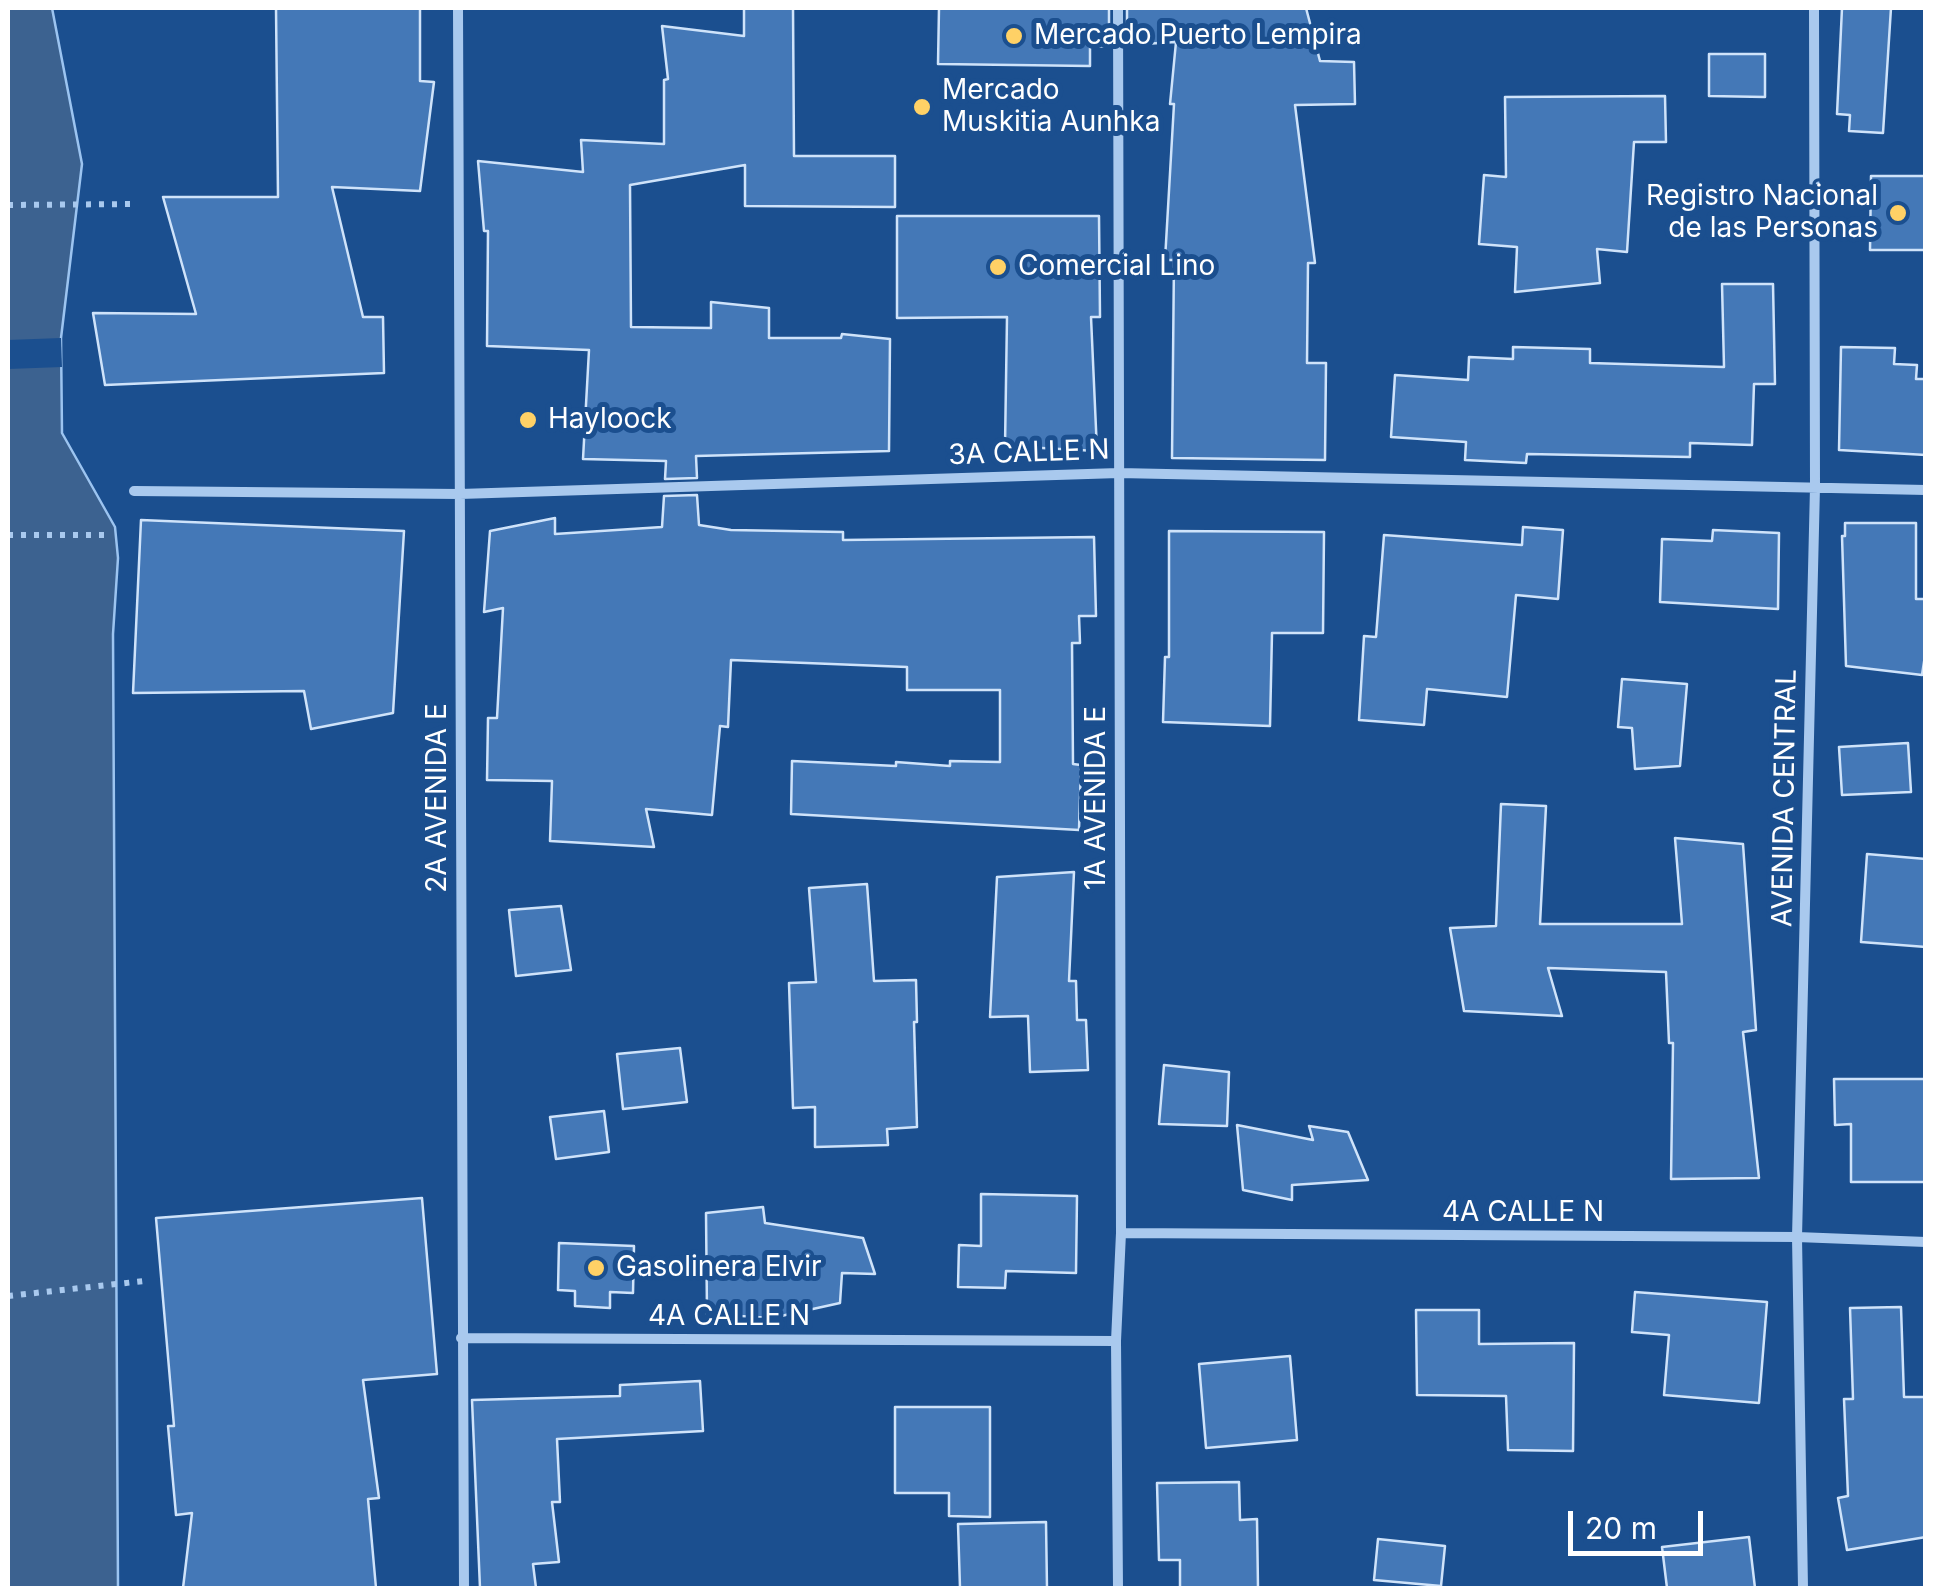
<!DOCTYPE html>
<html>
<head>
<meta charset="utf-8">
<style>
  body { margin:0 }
  #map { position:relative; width:1933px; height:1596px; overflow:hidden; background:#1b4f8f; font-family:Inter,sans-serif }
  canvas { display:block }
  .frame { position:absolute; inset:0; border:10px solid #fff; pointer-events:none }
  .scale { position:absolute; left:1568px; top:1511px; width:135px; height:45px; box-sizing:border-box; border:5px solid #fff; border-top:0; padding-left:12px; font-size:30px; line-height:35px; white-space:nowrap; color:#fff; -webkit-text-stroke:8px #1b4f8f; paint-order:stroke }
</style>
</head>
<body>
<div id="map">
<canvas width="1933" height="1596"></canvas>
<div class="frame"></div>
<div class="scale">20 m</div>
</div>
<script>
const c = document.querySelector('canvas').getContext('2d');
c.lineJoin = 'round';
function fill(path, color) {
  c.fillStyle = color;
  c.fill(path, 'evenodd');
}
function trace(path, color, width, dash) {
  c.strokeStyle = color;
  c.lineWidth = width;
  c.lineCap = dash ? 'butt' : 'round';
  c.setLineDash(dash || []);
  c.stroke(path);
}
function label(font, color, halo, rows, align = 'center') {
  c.font = font + ' Inter,sans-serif';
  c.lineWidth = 10;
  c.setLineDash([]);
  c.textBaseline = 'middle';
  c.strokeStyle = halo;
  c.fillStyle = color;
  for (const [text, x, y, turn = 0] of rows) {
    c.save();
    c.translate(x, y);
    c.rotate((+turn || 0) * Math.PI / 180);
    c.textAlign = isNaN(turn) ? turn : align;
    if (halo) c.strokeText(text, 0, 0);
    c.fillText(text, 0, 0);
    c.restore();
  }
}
const water = new Path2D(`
  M 8,8 L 52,8 L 82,164 L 61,338 L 62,433 L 115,527 L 118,558 L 113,634 L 118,1588 L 8,1588 Z`);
const pier = new Path2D(`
  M 61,338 L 62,367 L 8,369 L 8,340 Z`);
const building = new Path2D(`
  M 276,8 L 420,8 L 420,81 L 434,82 L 420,191 L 332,187 L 363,317 L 383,317 L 384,373 L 105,385 L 93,313 L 196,314 L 163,197 L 278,197 Z
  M 744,8 L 793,8 L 794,156 L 895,156 L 895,207 L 745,206 L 745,165 L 630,185 L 631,327 L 711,328 L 711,302 L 769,308 L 769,338 L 841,338 L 842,334 L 890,339 L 889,451 L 696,456 L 697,478 L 665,479 L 666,461 L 583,459 L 589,350 L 487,346 L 488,231 L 484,231 L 478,161 L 583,172 L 581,140 L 664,144 L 664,80 L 668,79 L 662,26 L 744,36 Z
  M 939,8 L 1109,8 L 1109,46 L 1090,47 L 1090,66 L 938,64 Z
  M 1127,8 L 1306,8 L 1320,61 L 1354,62 L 1355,104 L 1295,105 L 1315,263 L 1308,263 L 1307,363 L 1326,363 L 1325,460 L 1172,458 L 1174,260 L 1165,260 L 1174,104 L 1170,104 L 1176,42 L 1127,45 Z
  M 1842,8 L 1891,8 L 1883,133 L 1849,131 L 1850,115 L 1837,114 Z
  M 1709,54 L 1765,54 L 1765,97 L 1709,96 Z
  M 1665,96 L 1666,142 L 1634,142 L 1627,252 L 1597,249 L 1600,283 L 1515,292 L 1517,247 L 1479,244 L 1484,175 L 1506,177 L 1505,97 Z
  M 1871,176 L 1926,176 L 1926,250 L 1870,250 Z
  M 897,216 L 1099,216 L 1100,317 L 1091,317 L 1097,451 L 1005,446 L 1007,317 L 897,318 Z
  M 1722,284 L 1773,284 L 1775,384 L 1754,384 L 1752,445 L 1690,443 L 1690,457 L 1527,454 L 1526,463 L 1465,460 L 1466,442 L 1391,437 L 1395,375 L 1468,380 L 1469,357 L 1513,359 L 1513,347 L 1590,349 L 1590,363 L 1724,367 Z
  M 1841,347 L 1895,348 L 1894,364 L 1917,365 L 1916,379 L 1926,379 L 1926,455 L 1839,450 Z
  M 697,495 L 699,525 L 731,530 L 843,532 L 843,540 L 1094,537 L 1096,616 L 1079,616 L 1080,643 L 1072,643 L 1073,764 L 1081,765 L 1079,830 L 791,814 L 792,761 L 896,766 L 896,762 L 950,766 L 950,761 L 1000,762 L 1000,690 L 907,690 L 907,667 L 731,660 L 728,727 L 720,726 L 712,815 L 646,809 L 654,847 L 550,841 L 552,781 L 487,780 L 488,718 L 497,718 L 503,608 L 484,612 L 490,531 L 555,518 L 555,534 L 662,527 L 664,496 Z
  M 141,520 L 404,531 L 393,713 L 311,729 L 304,691 L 133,693 Z
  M 1845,523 L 1916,523 L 1916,599 L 1926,599 L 1926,649 L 1922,675 L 1846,666 L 1842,536 L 1845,536 Z
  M 1523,527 L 1563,530 L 1558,599 L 1516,595 L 1507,697 L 1427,689 L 1424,725 L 1359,720 L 1364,636 L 1376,637 L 1384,535 L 1522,545 Z
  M 1713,530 L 1779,533 L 1778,609 L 1660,602 L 1662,539 L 1712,541 Z
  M 1169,531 L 1324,532 L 1323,633 L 1272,633 L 1270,726 L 1163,722 L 1165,657 L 1169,657 Z
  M 1622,679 L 1687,684 L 1680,766 L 1635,769 L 1632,728 L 1618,727 Z
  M 1908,743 L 1911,792 L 1842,795 L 1839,747 Z
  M 1501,804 L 1546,806 L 1540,924 L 1682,924 L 1675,838 L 1743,844 L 1756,1030 L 1743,1032 L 1759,1178 L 1671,1179 L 1673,1043 L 1669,1043 L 1666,972 L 1548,968 L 1562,1016 L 1464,1011 L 1450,928 L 1496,926 Z
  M 1867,854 L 1926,859 L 1926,947 L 1861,942 Z
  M 1074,872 L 1069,981 L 1076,981 L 1077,1020 L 1086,1020 L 1088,1070 L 1030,1072 L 1028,1016 L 990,1017 L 997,877 Z
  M 867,884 L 874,981 L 916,980 L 917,1022 L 914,1022 L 917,1127 L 887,1129 L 888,1145 L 815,1147 L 815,1107 L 793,1108 L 789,983 L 816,982 L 809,888 Z
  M 561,906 L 571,970 L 516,976 L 509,910 Z
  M 680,1048 L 687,1102 L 623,1109 L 617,1054 Z
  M 1164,1065 L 1229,1072 L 1227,1126 L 1159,1124 Z
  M 1834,1079 L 1926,1079 L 1926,1182 L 1851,1182 L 1851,1124 L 1835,1125 Z
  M 604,1111 L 609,1152 L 556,1159 L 550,1117 Z
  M 1237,1125 L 1313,1140 L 1309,1126 L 1348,1132 L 1368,1180 L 1292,1185 L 1292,1200 L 1243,1190 Z
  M 981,1194 L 1077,1196 L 1076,1273 L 1006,1271 L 1005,1288 L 958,1287 L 959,1245 L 981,1246 Z
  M 422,1198 L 437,1374 L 363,1380 L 379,1498 L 368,1499 L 376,1588 L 183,1588 L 192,1513 L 176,1515 L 168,1426 L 174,1426 L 156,1218 Z
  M 763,1207 L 765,1223 L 863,1238 L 875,1274 L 842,1273 L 840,1303 L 772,1318 L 707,1314 L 706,1213 Z
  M 559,1243 L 634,1246 L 633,1293 L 610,1292 L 610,1308 L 575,1306 L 575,1291 L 558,1290 Z
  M 1635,1292 L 1767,1302 L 1759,1403 L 1664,1395 L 1669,1335 L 1632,1332 Z
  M 1901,1307 L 1904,1397 L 1926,1397 L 1926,1537 L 1847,1550 L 1838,1498 L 1848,1496 L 1844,1399 L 1853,1399 L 1850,1308 Z
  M 1416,1310 L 1479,1310 L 1479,1344 L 1574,1343 L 1573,1451 L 1508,1450 L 1506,1396 L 1417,1395 Z
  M 1290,1356 L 1297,1440 L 1206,1448 L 1199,1364 Z
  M 700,1381 L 703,1431 L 557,1439 L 560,1502 L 552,1502 L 559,1562 L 533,1564 L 536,1588 L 480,1588 L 472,1400 L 620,1396 L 620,1385 Z
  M 895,1407 L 990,1407 L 990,1517 L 949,1516 L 949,1493 L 895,1493 Z
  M 1239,1482 L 1240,1520 L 1257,1519 L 1258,1588 L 1180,1588 L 1180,1560 L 1159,1560 L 1157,1483 Z
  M 1046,1522 L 1047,1588 L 960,1588 L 958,1524 Z
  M 1749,1537 L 1755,1588 L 1667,1588 L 1662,1547 Z
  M 1378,1539 L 1445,1546 L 1441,1586 L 1374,1580 Z`);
const path = new Path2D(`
  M 8,205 L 138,204
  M 8,535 L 106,535
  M 8,1296 L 144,1281`);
const minor = new Path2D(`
  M 458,8 L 464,1588
  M 134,491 L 460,494 L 1119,473 L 1926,490
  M 1121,1233 L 1797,1237 L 1926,1242
  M 461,1338 L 1116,1341
  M 1118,1588 L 1116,1341 L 1121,1233 L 1118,8
  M 1803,1588 L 1797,1237 L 1815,487 L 1814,8`);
const markers = [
  [1014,36,10,"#ffd166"],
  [922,107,10,"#ffd166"],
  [1898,213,10,"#ffd166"],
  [998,267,10,"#ffd166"],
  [528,420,10,"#ffd166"],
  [596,1268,10,"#ffd166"]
];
const poiNames = [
  ["Mercado Puerto Lempira",1034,36],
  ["Mercado",942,91],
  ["Muskitia Aunhka",942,123],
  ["Registro Nacional",1878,197,"right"],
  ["de las Personas",1878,229,"right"],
  ["Comercial Lino",1018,267],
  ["Hayloock",548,420],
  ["Gasolinera Elvir",616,1268]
];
const streetNames = [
  ["3A CALLE N",1029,453,-2],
  ["2A AVENIDA E",438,798,-90],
  ["1A AVENIDA E",1097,798,-90],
  ["AVENIDA CENTRAL",1785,798,-89],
  ["4A CALLE N",1523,1213],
  ["4A CALLE N",729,1317]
];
fill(water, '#3c6290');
trace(water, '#9cc4f0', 2.5);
fill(pier, '#1b4f8f');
fill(building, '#4478b7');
trace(building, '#cfe3fa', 2.5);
trace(path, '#a9c9ee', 6, [5, 8]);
trace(minor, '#a9c9ee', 10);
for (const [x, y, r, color] of markers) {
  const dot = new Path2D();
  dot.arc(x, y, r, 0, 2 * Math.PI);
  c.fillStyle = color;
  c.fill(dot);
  trace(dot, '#1b4f8f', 4);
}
label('28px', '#fff', '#1b4f8f', poiNames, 'left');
label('28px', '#fff', '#1b4f8f', streetNames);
</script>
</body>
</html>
